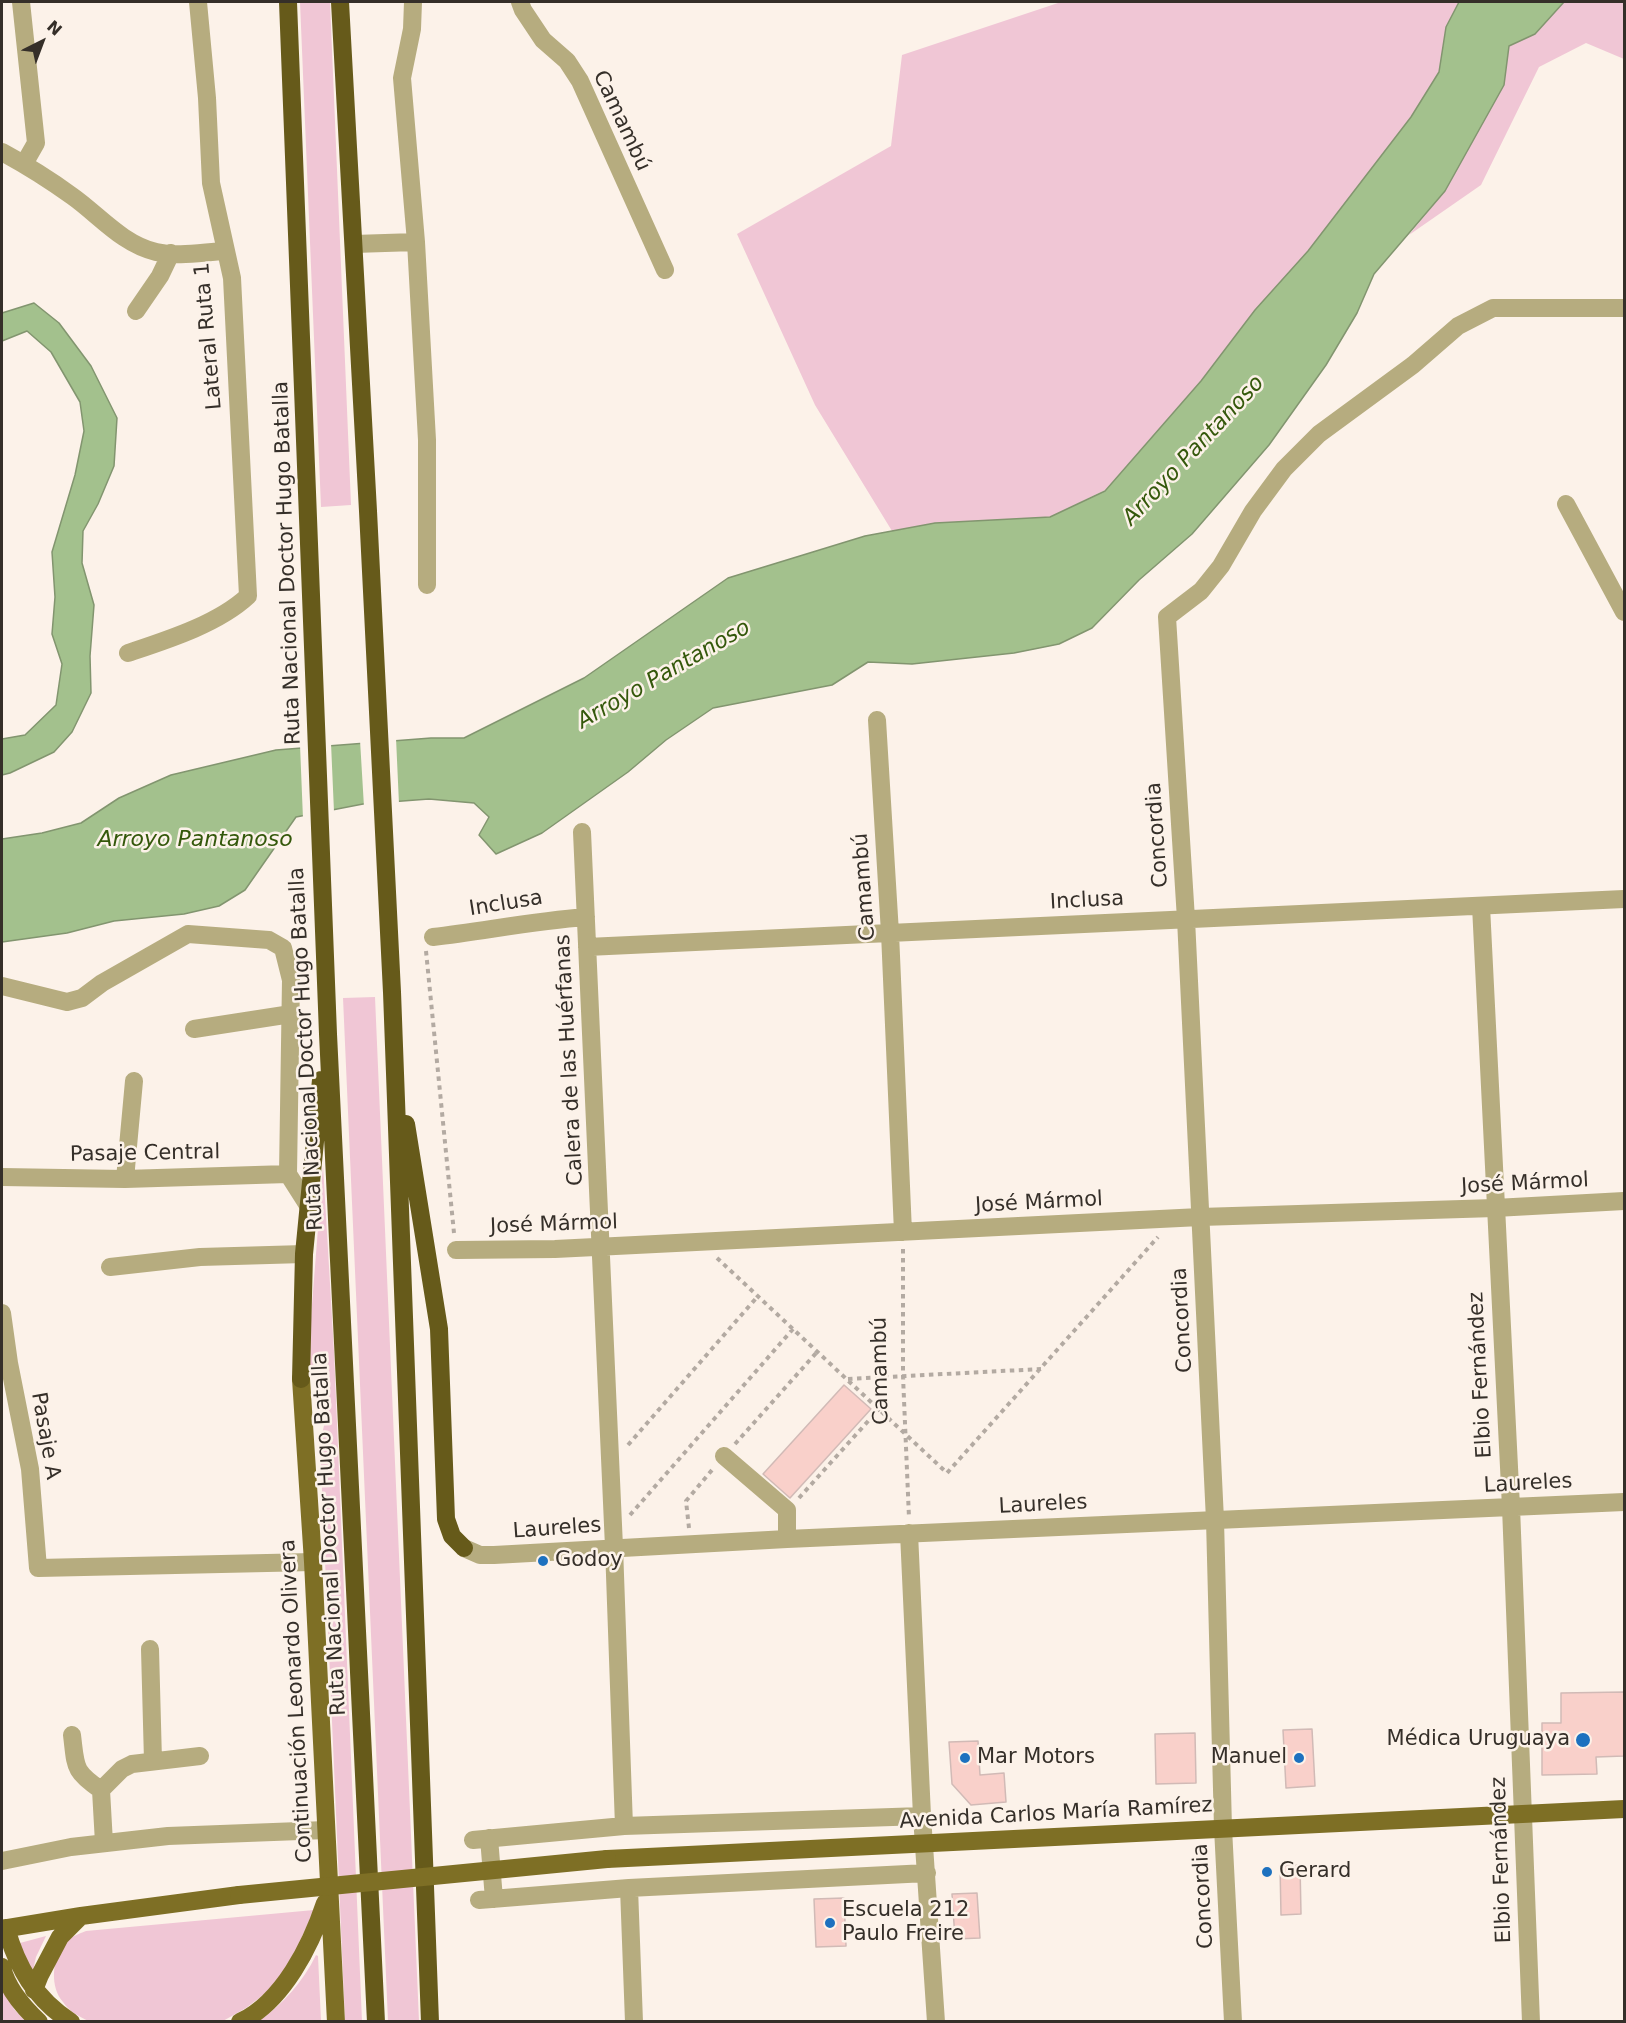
<!DOCTYPE html>
<html>
<head>
<meta charset="utf-8">
<style>
  body { margin:0 }
  #map { position:relative; width:1626px; height:2023px; overflow:hidden; background:#fcf2e9; font-family:"DejaVu Sans",sans-serif }
  canvas { display:block }
  .frame { position:absolute; inset:0; border:3px solid #352f29; pointer-events:none }
  .north { position:absolute; left:12px; top:12px; width:60px; height:60px; -webkit-text-stroke:4px #fcf2e9; paint-order:stroke; rotate:42deg; font-size:16px; font-weight:700; line-height:24px; text-align:center; color:#352f29 }
  .north::after { content:''; display:block; margin:auto; width:21px; height:27px; background:#352f29; clip-path:polygon(50% 0,100% 100%,50% 72%,0 100%) }
</style>
</head>
<body>
<div id="map">
<canvas width="1626" height="2023"></canvas>
<div class="frame"></div>
<div class="north">N</div>
</div>
<script>
const c = document.querySelector('canvas').getContext('2d');
c.lineJoin = 'round';
function fill(path, color) {
  c.fillStyle = color;
  c.fill(path, 'evenodd');
}
function trace(path, color, width, dash) {
  c.strokeStyle = color;
  c.lineWidth = width;
  c.lineCap = dash ? 'butt' : 'round';
  c.setLineDash(dash || []);
  c.stroke(path);
}
function label(font, color, halo, rows, align = 'center') {
  c.font = font + ' "DejaVu Sans",sans-serif';
  c.lineWidth = 5;
  c.setLineDash([]);
  c.textBaseline = 'middle';
  c.strokeStyle = halo;
  c.fillStyle = color;
  for (const [text, x, y, turn = 0] of rows) {
    c.save();
    c.translate(x, y);
    c.rotate((+turn || 0) * Math.PI / 180);
    c.textAlign = isNaN(turn) ? turn : align;
    if (halo) c.strokeText(text, 0, 0);
    c.fillText(text, 0, 0);
    c.restore();
  }
}
const green = new Path2D(`
  M 300,2 L 330,2 L 351,505 L 321,507 Z
  M 1061,2 L 1459,2 L 1446,27 L 1439,72 L 1411,117 L 1308,251 L 1255,310 L 1201,381 L 1105,490 L 1050,517 L 935,523 L 892,531 L 815,405 L 737,234 L 891,146 L 902,55 Z
  M 1564,2 L 1624,2 L 1624,59 L 1586,43 L 1539,67 L 1481,185 L 1409,235 L 1445,191 L 1504,85 L 1508,46 L 1535,34 Z
  M 375,997 L 419,2021 L 388,2021 L 343,998 Z
  M 323,1165 L 334,1352 L 362,2021 L 345,2021 L 320,1445 C 322,1430 334,1394 324,1381 C 321,1376 315,1377 310,1376 L 307,1368 Z
  M 314,1910 L 291,1961 L 271,1989 L 246,2008 L 223,2021 L 89,2021 C 79,2017 69,2011 63,2002 C 50,1987 52,1961 63,1945 C 68,1938 78,1934 86,1931 Z
  M 46,1936 L 36,1957 L 32,1975 L 20,1943 Z
  M 316,1955 L 318,1956 L 321,2021 L 259,2021 C 283,2004 303,1982 316,1955 Z
  M 2,1988 L 14,2009 L 25,2021 L 2,2021 Z`);
const water = new Path2D(`
  M 1459,2 L 1564,2 L 1535,34 L 1509,46 L 1504,85 L 1445,191 L 1374,274 L 1357,313 L 1326,365 L 1269,445 L 1192,534 L 1139,580 L 1092,628 L 1059,644 L 1014,653 L 912,664 L 868,662 L 832,685 L 713,708 L 666,740 L 628,772 L 542,833 L 496,854 L 479,835 L 489,817 L 474,803 L 429,799 L 363,804 L 296,817 L 245,890 L 219,906 L 184,914 L 114,921 L 67,933 L 2,942 L 2,839 L 42,833 L 81,823 L 119,798 L 171,775 L 276,750 L 431,738 L 464,738 L 584,678 L 728,578 L 865,536 L 935,523 L 1050,517 L 1105,491 L 1201,381 L 1255,310 L 1308,251 L 1411,117 L 1439,72 L 1446,27 Z
  M 34,303 L 59,323 L 91,366 L 117,418 L 114,466 L 98,504 L 83,531 L 82,563 L 94,605 L 90,656 L 91,693 L 72,732 L 54,752 L 10,773 L 2,775 L 2,739 L 25,735 L 56,705 L 62,664 L 52,634 L 55,597 L 52,552 L 75,475 L 84,431 L 80,402 L 51,352 L 27,331 L 2,341 L 2,313 Z`);
const pier = new Path2D(`
  M 396,738 L 399,804 L 364,807 L 360,740 Z
  M 331,743 L 334,812 L 303,819 L 300,745 Z`);
const building = new Path2D(`
  M 844,1385 L 871,1409 L 790,1498 L 763,1474 Z
  M 1624,1692 L 1624,1756 L 1596,1757 L 1597,1774 L 1542,1775 L 1542,1723 L 1561,1723 L 1561,1693 Z
  M 1312,1729 L 1315,1786 L 1286,1788 L 1283,1730 Z
  M 1195,1733 L 1196,1783 L 1156,1784 L 1155,1734 Z
  M 978,1741 L 980,1775 L 1004,1773 L 1006,1802 L 971,1805 L 952,1784 L 949,1742 Z
  M 1300,1865 L 1301,1914 L 1281,1915 L 1280,1866 Z
  M 977,1893 L 980,1938 L 955,1939 L 952,1894 Z
  M 844,1898 L 846,1946 L 816,1947 L 814,1899 Z`);
const path = new Path2D(`
  M 426,951 L 454,1233
  M 903,1249 L 903,1376 L 909,1518
  M 717,1258 L 947,1473 L 1158,1237
  M 848,1379 L 1041,1369
  M 735,1444 L 817,1352
  M 628,1445 L 758,1296
  M 799,1498 L 879,1409
  M 630,1515 L 793,1329
  M 689,1528 L 686,1501 L 712,1470`);
const minor = new Path2D(`
  M 21,2 L 36,143 L 24,164
  M 413,2 L 412,29 L 402,78 L 416,242 L 427,440 L 427,585
  M 520,2 L 523,10 L 543,40 L 567,61 L 580,81 L 665,270
  M 2,152 C 26,165 50,180 72,196 C 99,215 122,244 156,252 C 178,257 203,252 225,251
  M 354,244 L 416,242
  M 136,311 L 160,276 L 171,253
  M 1566,504 L 1624,612
  M 128,653 C 167,640 218,624 248,596 L 232,278 L 211,183 L 207,98 L 198,2
  M 877,720 L 890,933 L 903,1232
  M 582,832 L 614,1547 L 624,1826
  M 1481,906 L 1511,1507 L 1531,2022
  M 433,937 C 484,931 534,921 586,917
  M 587,947 L 1624,899
  M 2,986 L 67,1002 L 82,998 L 102,983 L 188,934 L 269,940 L 283,948 L 291,980 L 288,1174 L 309,1207
  M 194,1029 L 291,1014
  M 2,1177 L 125,1179 L 288,1174
  M 125,1179 L 134,1081
  M 456,1250 L 555,1249 L 1200,1217 L 1495,1208 L 1624,1201
  M 110,1267 L 200,1257 L 304,1254
  M 2,1313 L 9,1363 L 30,1469 L 38,1568 L 313,1562
  M 724,1456 L 787,1510 L 787,1539
  M 909,1533 L 922,1816 L 936,2022
  M 464,1548 L 480,1555 L 494,1555 L 787,1539 L 1624,1502
  M 150,1649 L 153,1761
  M 72,1735 C 76,1767 73,1771 101,1790
  M 489,1838 L 494,1899
  M 473,1840 L 624,1826 L 922,1816
  M 104,1843 L 101,1790 L 122,1769 L 132,1764 L 200,1756
  M 2,1861 L 71,1847 L 168,1836 L 326,1830
  M 629,1888 L 634,2022
  M 479,1900 L 629,1888 L 927,1873
  M 1233,2022 L 1223,1828 L 1215,1520 L 1186,919 L 1167,617 L 1201,591 L 1221,566 L 1253,511 L 1284,469 L 1319,434 L 1413,365 L 1458,326 L 1493,308 L 1624,308`);
const major = new Path2D(`
  M 301,1379 L 313,1562 L 336,2022
  M 607,1859 L 1624,1809
  M 6,1928 C 17,1967 35,1999 71,2022
  M 2,1929 L 81,1916 L 239,1895
  M 2,1967 C 7,1989 23,2007 39,2022
  M 34,1990 L 40,1975 L 60,1937 L 81,1916
  M 240,2022 C 283,2002 311,1945 325,1903`);
const highway = new Path2D(`
  M 288,2 L 328,1034 L 376,2022
  M 340,2 L 368,511 L 392,992 L 430,2022
  M 406,1124 L 439,1329 L 446,1519 L 452,1536 L 464,1548
  M 301,1379 L 304,1254 L 321,1080`);
const majorBridge = new Path2D(`
  M 239,1895 L 607,1859`);
const markers = [
  [543,1561,6,"#1d71bf"],
  [1583,1740,8,"#1d71bf"],
  [965,1758,6,"#1d71bf"],
  [1299,1758,6,"#1d71bf"],
  [1267,1872,6,"#1d71bf"],
  [830,1923,6,"#1d71bf"]
];
const streetNames = [
  ["Camambú",621,121,65],
  ["Lateral Ruta 1",209,336,-95],
  ["Ruta Nacional Doctor Hugo Batalla",288,563,-92],
  ["Concordia",1158,835,-94],
  ["Camambú",865,887,-94],
  ["Inclusa",1087,901,-3],
  ["Inclusa",506,904,-9],
  ["Ruta Nacional Doctor Hugo Batalla",307,1049,-93],
  ["Calera de las Huérfanas",570,1060,-93],
  ["Pasaje Central",145,1154,-1],
  ["José Mármol",1525,1184,-3],
  ["José Mármol",1039,1203,-3],
  ["José Mármol",554,1225,-2],
  ["Concordia",1183,1320,-93],
  ["Camambú",881,1371,-91],
  ["Elbio Fernández",1481,1375,-93],
  ["Pasaje A",45,1436,80],
  ["Laureles",1528,1484,-3],
  ["Laureles",1043,1505,-3],
  ["Laureles",557,1529,-4],
  ["Ruta Nacional Doctor Hugo Batalla",330,1534,-93],
  ["Continuación Leonardo Olivera",297,1701,-93],
  ["Avenida Carlos María Ramírez",1056,1814,-3],
  ["Elbio Fernández",1502,1860,-92],
  ["Concordia",1204,1896,-93]
];
const poiNames = [
  ["Godoy",555,1561],
  ["Médica Uruguaya",1570,1740,"right"],
  ["Mar Motors",977,1758],
  ["Manuel",1287,1758,"right"],
  ["Gerard",1279,1872],
  ["Escuela 212",842,1911],
  ["Paulo Freire",842,1935]
];
const waterNames = [
  ["Arroyo Pantanoso",1194,451,-47],
  ["Arroyo Pantanoso",664,675,-30],
  ["Arroyo Pantanoso",195,840]
];
fill(green, '#f0c6d5');
fill(water, '#a3c18d');
trace(water, '#82956f', 1.5);
fill(pier, '#fcf2e9');
fill(building, '#f9d0ca');
trace(building, '#d1bab6', 1.5);
trace(path, '#b3aaa2', 4, [4.5, 4.5]);
trace(minor, '#b6ac7f', 18);
trace(major, '#7e6f25', 18);
trace(highway, '#665a1a', 18);
trace(majorBridge, '#7e6f25', 18);
for (const [x, y, r, color] of markers) {
  const dot = new Path2D();
  dot.arc(x, y, r, 0, 2 * Math.PI);
  c.fillStyle = color;
  c.fill(dot);
  trace(dot, '#fcf2e9', 2);
}
label('21px', '#352f29', '#fcf2e9', streetNames);
label('21px', '#352f29', '#fcf2e9', poiNames, 'left');
label('italic 22px', '#34580b', '#fcf2e9', waterNames);
</script>
</body>
</html>
